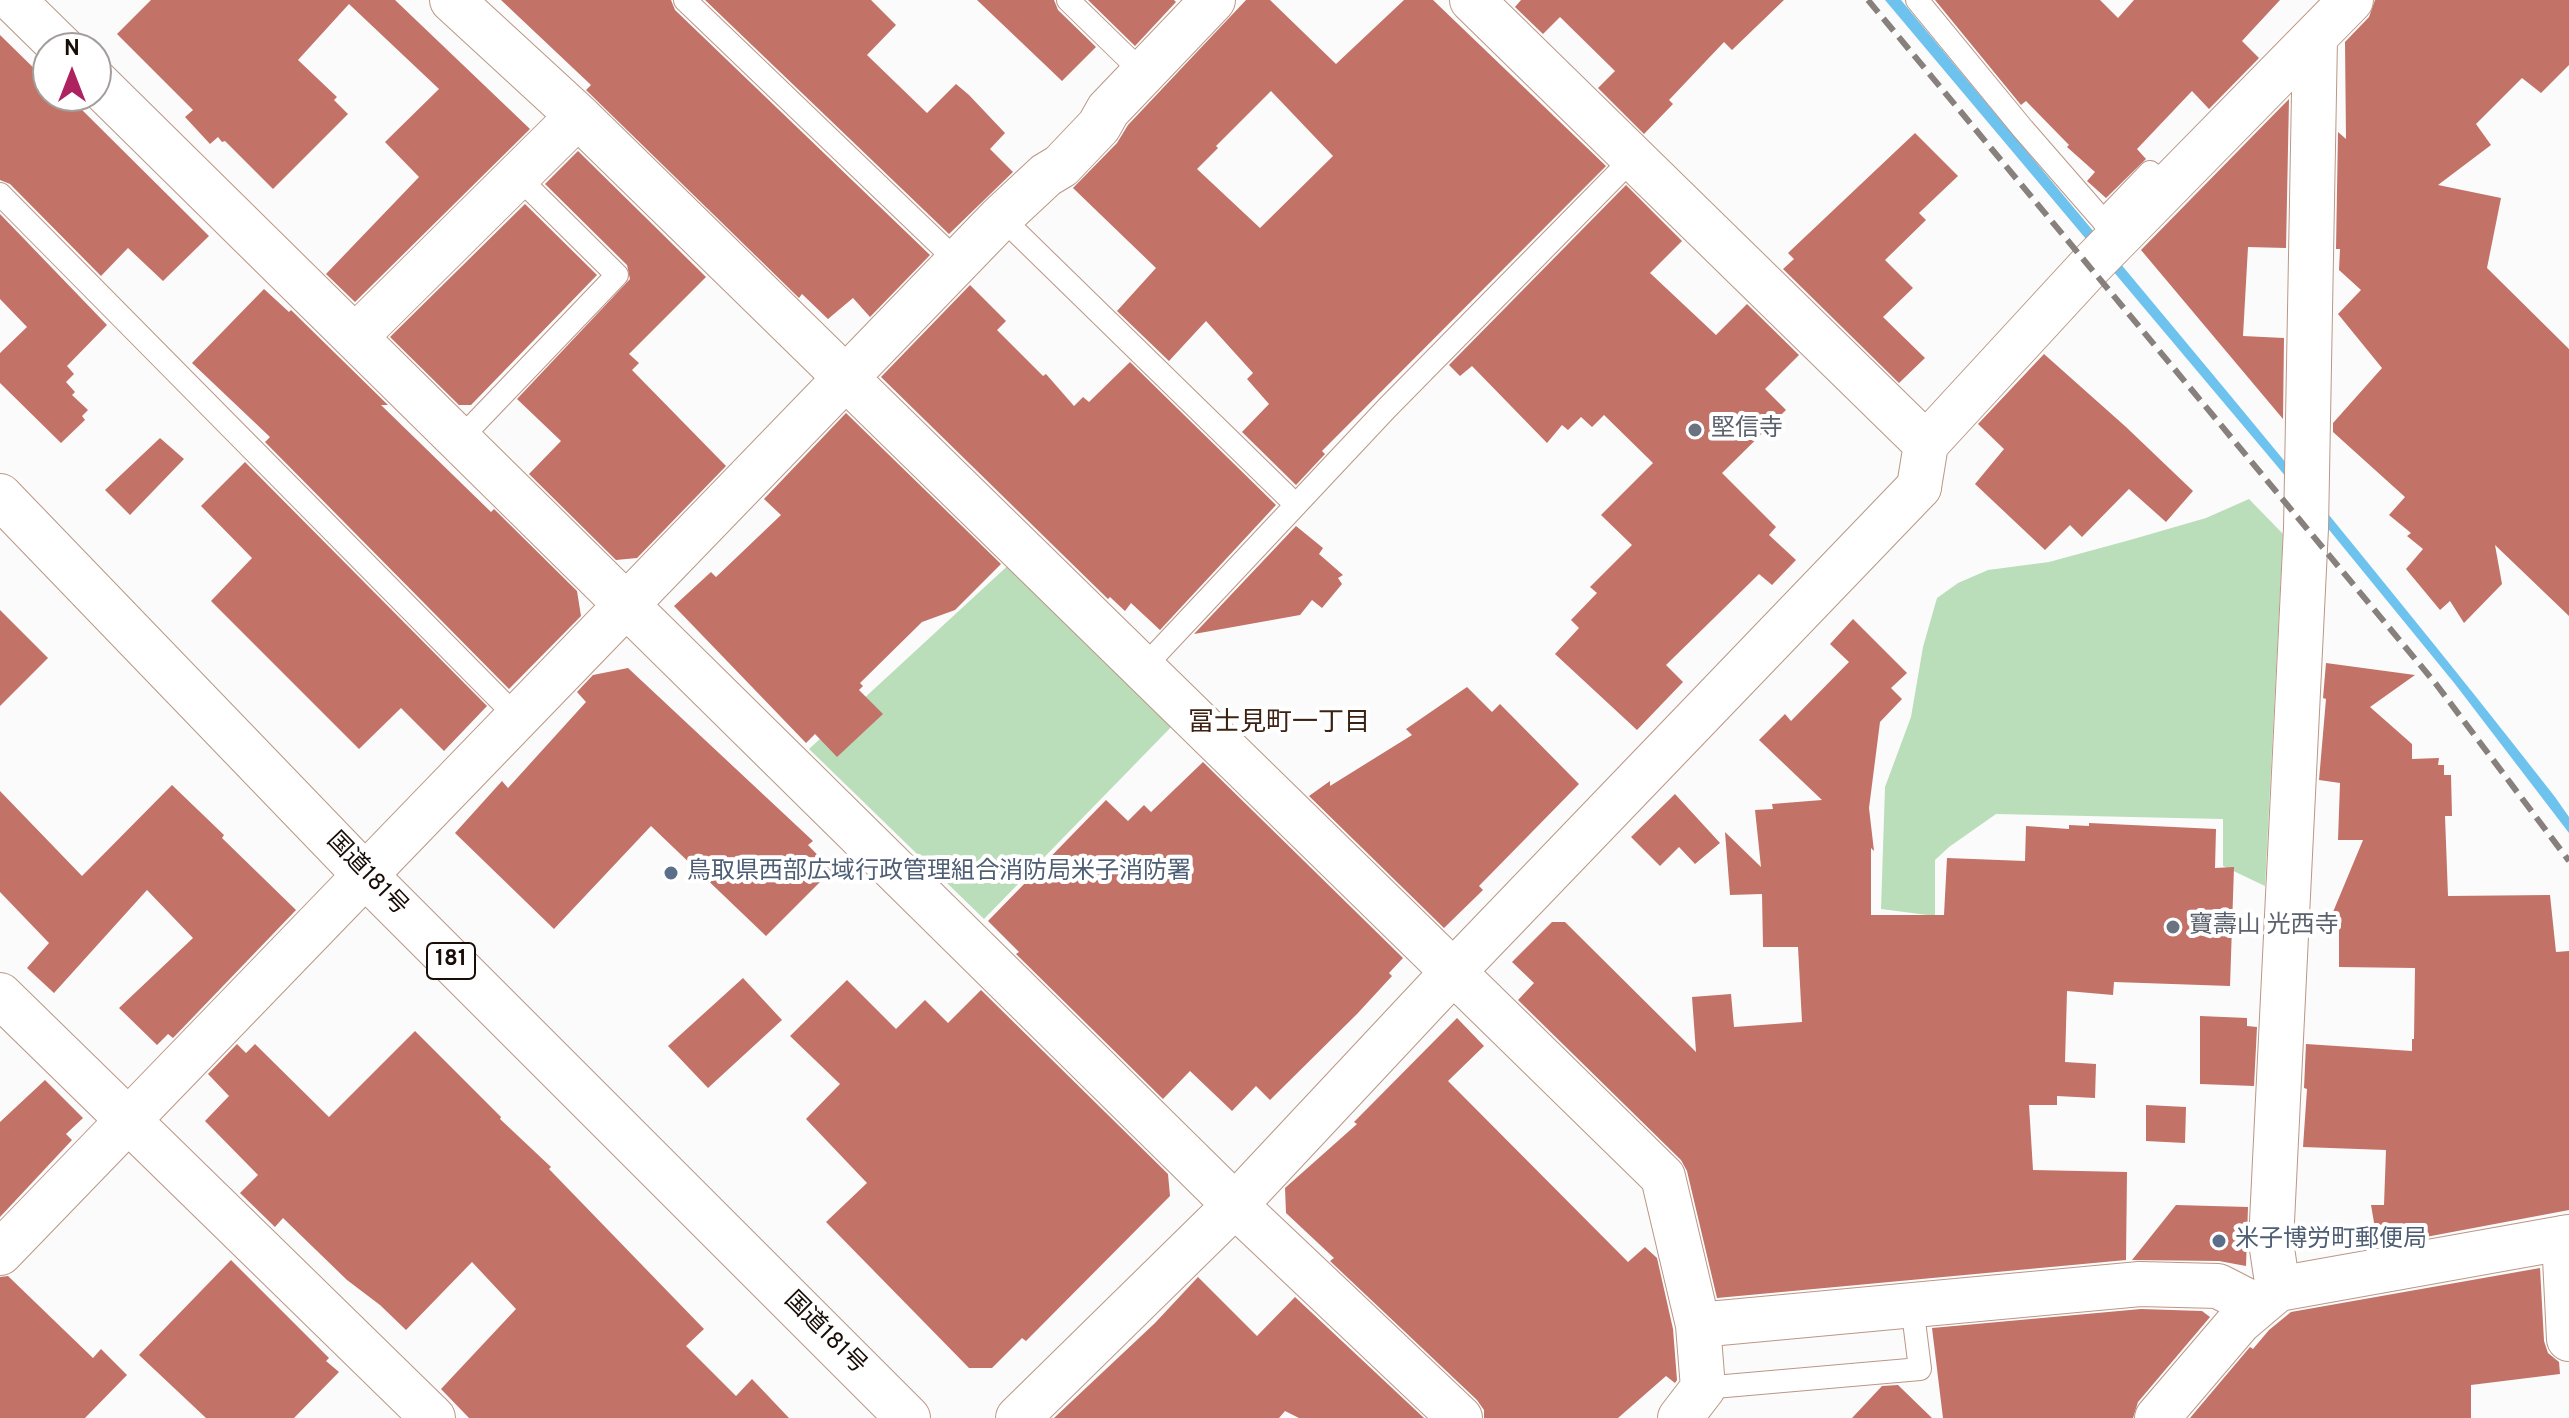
<!DOCTYPE html>
<html>
<head>
<meta charset="utf-8">
<style>
  body { margin:0 }
  #map { position:relative; width:2569px; height:1418px; overflow:hidden; background:#fbfbfb; font-family:Overpass,sans-serif }
  canvas { display:block }
  .north { position:absolute; left:32px; top:32px; width:80px; height:80px; box-sizing:border-box; background:#fff; border:2px solid #a39e9c; border-radius:50%; rotate:0deg; font-size:22px; font-weight:700; line-height:32px; text-align:center; color:#190d07 }
  .north::after { content:''; display:block; margin:auto; width:28px; height:36px; background:#ae2260; clip-path:polygon(50% 0,100% 100%,50% 72%,0 100%) }
</style>
</head>
<body>
<div id="map">
<canvas width="2569" height="1418"></canvas>
<div class="north">N</div>
</div>
<script>
const c = document.querySelector('canvas').getContext('2d');
c.lineJoin = 'round';
function fill(path, color) {
  c.fillStyle = color;
  c.fill(path, 'evenodd');
}
function trace(path, color, width, dash) {
  c.strokeStyle = color;
  c.lineWidth = width;
  c.lineCap = dash ? 'butt' : 'round';
  c.setLineDash(dash || []);
  c.stroke(path);
}
function label(font, color, halo, rows, align = 'center') {
  c.font = font + ' Overpass,"Noto Sans JP",sans-serif';
  c.lineWidth = 8;
  c.setLineDash([]);
  c.textBaseline = 'middle';
  c.strokeStyle = halo;
  c.fillStyle = color;
  for (const [text, x, y, turn = 0] of rows) {
    c.save();
    c.translate(x, y);
    c.rotate((+turn || 0) * Math.PI / 180);
    c.textAlign = isNaN(turn) ? turn : align;
    if (halo) c.strokeText(text, 0, 0);
    c.fillText(text, 0, 0);
    c.restore();
  }
}
const green = new Path2D(`
  M 2249,499 L 2283,534 L 2265,886 L 2223,866 L 2223,819 L 1996,814 L 1949,847 L 1935,860 L 1935,916 L 1881,909 L 1885,787 L 1911,717 L 1923,647 L 1937,598 L 1958,583 L 1988,570 L 2049,562 L 2130,540 L 2206,518 Z
  M 1014,560 L 1177,721 L 984,919 L 809,749 Z`);
const water = new Path2D(`
  M 1885,0 L 1901,0 C 2120,265 2344,526 2555,797 L 2569,817 L 2569,833 L 2455,684 L 2277,466 Z`);
const building = new Path2D(`
  M 151,0 L 395,0 L 530,129 L 355,302 L 326,274 L 419,177 L 385,142 L 439,89 L 349,4 L 298,60 L 337,97 L 334,100 L 348,114 L 273,189 L 225,141 L 222,142 L 218,137 L 210,144 L 185,117 L 193,110 L 117,34 Z
  M 501,0 L 671,0 L 675,10 L 930,255 L 870,317 L 853,298 L 828,319 L 802,294 L 799,298 L 586,90 L 591,85 Z
  M 705,0 L 871,0 L 896,25 L 867,55 L 927,113 L 956,84 L 969,95 L 1005,133 L 990,149 L 1013,172 L 949,234 Z
  M 977,0 L 1054,0 L 1058,10 L 1096,47 L 1062,81 Z
  M 1088,0 L 1174,0 L 1176,2 L 1135,46 Z
  M 1246,0 L 1270,0 L 1336,64 L 1404,0 L 1433,0 L 1606,166 L 1322,451 L 1325,454 L 1296,485 L 1242,432 L 1269,404 L 1247,379 L 1253,373 L 1206,321 L 1169,361 L 1117,311 L 1156,268 L 1073,188 L 1117,143 L 1128,125 ZM 1271,91 L 1333,156 L 1260,228 L 1197,169 L 1218,148 L 1216,146 Z
  M 1521,0 L 1784,0 L 1732,50 L 1724,42 L 1669,100 L 1673,104 L 1644,134 L 1598,88 L 1615,71 L 1560,17 L 1543,34 L 1515,7 Z
  M 1935,0 L 2100,0 L 2118,18 L 2134,0 L 2280,0 L 2242,41 L 2259,58 L 2209,109 L 2192,91 L 2137,149 L 2146,159 L 2106,198 L 2087,181 L 2095,172 L 2067,147 L 2069,145 L 2026,101 L 2021,105 Z
  M 2375,0 L 2569,0 L 2569,65 L 2541,93 L 2522,78 L 2476,124 L 2491,145 L 2438,185 L 2501,198 L 2487,268 L 2569,349 L 2569,616 L 2495,545 L 2502,584 L 2464,623 L 2450,601 L 2440,610 L 2406,569 L 2423,549 L 2407,536 L 2411,533 L 2389,515 L 2405,497 L 2333,432 L 2333,423 L 2382,368 L 2338,314 L 2361,290 L 2339,270 L 2340,249 L 2336,249 L 2338,132 L 2346,139 L 2345,42 L 2369,17 Z
  M 0,35 L 48,82 L 48,96 L 68,96 L 209,236 L 163,281 L 128,248 L 101,276 L 10,184 L 0,180 Z
  M 2289,99 L 2286,248 L 2248,247 L 2243,336 L 2284,338 L 2283,419 L 2141,250 Z
  M 1915,133 L 1958,176 L 1919,213 L 1926,220 L 1885,260 L 1913,288 L 1883,317 L 1925,358 L 1899,383 L 1783,269 L 1794,259 L 1788,253 Z
  M 578,151 L 706,277 L 629,354 L 639,363 L 632,370 L 726,466 L 637,558 L 616,560 L 529,474 L 561,441 L 517,399 L 630,279 L 627,265 L 545,184 Z
  M 1626,185 L 1682,241 L 1650,273 L 1716,335 L 1747,304 L 1799,355 L 1765,389 L 1786,410 L 1722,473 L 1776,527 L 1769,535 L 1796,560 L 1772,585 L 1759,574 L 1666,665 L 1683,682 L 1637,730 L 1555,654 L 1579,628 L 1571,620 L 1597,593 L 1590,587 L 1632,545 L 1601,515 L 1653,463 L 1604,415 L 1592,427 L 1581,417 L 1568,430 L 1562,425 L 1547,443 L 1472,366 L 1460,376 L 1449,365 Z
  M 525,204 L 597,275 L 471,405 L 459,405 L 390,337 Z
  M 0,214 L 107,325 L 67,366 L 74,374 L 66,382 L 75,392 L 72,395 L 88,410 L 82,416 L 85,420 L 61,443 L 0,383 L 0,353 L 27,327 L 0,299 Z
  M 970,285 L 1006,321 L 997,330 L 1043,376 L 1046,374 L 1074,406 L 1083,397 L 1089,402 L 1130,362 L 1276,505 L 1160,630 L 1131,603 L 1125,611 L 1110,597 L 1108,599 L 881,377 Z
  M 264,289 L 289,312 L 291,310 L 388,405 L 381,405 L 491,512 L 494,509 L 577,591 L 581,616 L 509,689 L 265,442 L 270,437 L 192,363 Z
  M 2044,354 L 2126,427 L 2193,491 L 2166,522 L 2129,489 L 2082,537 L 2070,525 L 2045,550 L 1975,484 L 2004,449 L 1978,424 Z
  M 846,413 L 1001,564 L 955,610 L 922,622 L 860,683 L 863,686 L 859,690 L 883,714 L 837,757 L 815,734 L 806,743 L 674,606 L 711,572 L 716,577 L 781,515 L 764,499 Z
  M 160,438 L 184,459 L 130,515 L 105,490 Z
  M 245,462 L 487,706 L 444,751 L 401,708 L 359,749 L 211,601 L 252,558 L 201,506 Z
  M 1296,526 L 1323,548 L 1319,554 L 1343,575 L 1338,578 L 1342,584 L 1322,608 L 1312,600 L 1300,615 L 1194,634 Z
  M 0,610 L 48,658 L 0,706 Z
  M 1853,619 L 1907,673 L 1891,688 L 1902,699 L 1880,722 L 1869,808 L 1874,851 L 1871,848 L 1871,915 L 1944,915 L 1947,858 L 2025,861 L 2026,826 L 2069,829 L 2069,825 L 2089,826 L 2089,823 L 2216,829 L 2215,868 L 2234,867 L 2230,986 L 2114,982 L 2113,995 L 2067,991 L 2065,1062 L 2096,1064 L 2095,1098 L 2057,1096 L 2057,1105 L 2029,1105 L 2033,1170 L 2127,1172 L 2126,1260 L 1717,1298 L 1687,1171 L 1681,1160 L 1518,1000 L 1534,983 L 1512,962 L 1552,922 L 1565,922 L 1696,1052 L 1692,997 L 1731,994 L 1734,1027 L 1802,1022 L 1798,947 L 1763,947 L 1762,894 L 1730,895 L 1725,832 L 1761,867 L 1755,810 L 1773,809 L 1772,804 L 1822,800 L 1759,740 L 1785,714 L 1791,721 L 1849,662 L 1830,644 Z
  M 2326,663 L 2415,675 L 2370,707 L 2412,744 L 2412,759 L 2439,758 L 2438,765 L 2444,765 L 2444,775 L 2451,775 L 2452,816 L 2445,816 L 2448,896 L 2550,895 L 2556,952 L 2569,951 L 2569,1210 L 2378,1246 L 2371,1205 L 2384,1205 L 2386,1150 L 2303,1147 L 2307,1089 L 2304,1088 L 2306,1044 L 2412,1051 L 2412,1039 L 2414,1039 L 2415,968 L 2339,967 L 2339,924 L 2328,924 L 2363,840 L 2338,840 L 2340,783 L 2319,780 L 2326,699 L 2323,698 Z
  M 628,668 L 813,841 L 808,845 L 832,870 L 766,936 L 651,826 L 554,929 L 455,833 L 502,781 L 508,788 L 586,702 L 577,692 L 593,675 Z
  M 1467,687 L 1492,712 L 1500,704 L 1579,784 L 1479,886 L 1483,890 L 1444,928 L 1309,796 L 1330,781 L 1330,786 L 1412,735 L 1406,729 Z
  M 1203,762 L 1403,958 L 1389,973 L 1392,976 L 1357,1014 L 1270,1100 L 1256,1086 L 1232,1111 L 1190,1071 L 1163,1099 L 1016,954 L 1019,952 L 988,921 L 1106,800 L 1128,821 L 1144,805 L 1151,812 Z
  M 172,785 L 224,835 L 222,838 L 296,910 L 173,1038 L 168,1034 L 157,1045 L 119,1008 L 193,938 L 147,890 L 54,993 L 27,968 L 49,943 L 0,892 L 0,791 L 82,876 Z
  M 1675,794 L 1720,843 L 1695,864 L 1679,847 L 1660,866 L 1631,837 Z
  M 743,978 L 782,1020 L 708,1088 L 668,1046 Z
  M 847,980 L 896,1029 L 925,1000 L 948,1023 L 981,990 L 1168,1174 L 1170,1196 L 1026,1341 L 1022,1338 L 992,1368 L 969,1368 L 826,1222 L 867,1183 L 806,1119 L 840,1084 L 790,1036 Z
  M 2200,1016 L 2247,1018 L 2247,1026 L 2257,1027 L 2254,1086 L 2200,1084 Z
  M 1457,1018 L 1484,1046 L 1448,1081 L 1628,1262 L 1645,1247 L 1657,1258 L 1673,1329 L 1677,1380 L 1675,1383 L 1666,1376 L 1618,1418 L 1484,1418 L 1484,1410 L 1477,1400 L 1330,1261 L 1334,1258 L 1286,1213 L 1285,1188 L 1357,1124 L 1354,1122 Z
  M 415,1031 L 501,1117 L 500,1119 L 551,1167 L 549,1169 L 704,1329 L 686,1346 L 736,1396 L 752,1379 L 789,1418 L 469,1418 L 441,1389 L 516,1309 L 472,1262 L 406,1330 L 380,1305 L 347,1280 L 283,1218 L 275,1227 L 240,1193 L 258,1175 L 205,1121 L 229,1096 L 208,1074 L 237,1044 L 246,1053 L 255,1044 L 329,1117 Z
  M 45,1080 L 83,1118 L 66,1134 L 72,1140 L 0,1217 L 0,1122 Z
  M 2146,1105 L 2186,1107 L 2185,1143 L 2146,1141 Z
  M 2176,1205 L 2248,1207 L 2246,1266 L 2219,1261 L 2132,1260 Z
  M 231,1260 L 329,1358 L 326,1361 L 339,1372 L 294,1418 L 206,1418 L 139,1355 Z
  M 2540,1268 L 2544,1341 L 2548,1353 L 2559,1362 L 2560,1374 L 2471,1385 L 2471,1418 L 2190,1418 L 2250,1347 L 2253,1349 L 2269,1330 L 2291,1312 Z
  M 8,1276 L 93,1358 L 101,1349 L 127,1375 L 85,1418 L 0,1418 L 0,1277 Z
  M 1198,1277 L 1257,1336 L 1295,1297 L 1424,1418 L 1299,1418 L 1285,1411 L 1279,1418 L 1054,1418 L 1155,1323 Z
  M 2141,1309 L 2202,1311 L 2210,1317 L 2138,1402 L 2133,1418 L 1943,1418 L 1932,1328 Z
  M 1898,1385 L 1932,1418 L 1852,1418 L 1882,1386 Z`);
const lane = new Path2D(`
  M 685,0 L 958,262
  M 1068,0 L 1143,73
  M 1917,0 L 2023,129 L 2118,238
  M 0,194 L 518,718
  M 1001,217 L 1296,505
  M 2103,221 L 2150,172
  M 459,440 L 617,275 L 517,176
  M 1143,668 L 1387,408 L 1633,158
  M 1703,1388 L 1920,1369 L 1912,1305`);
const street = new Path2D(`
  M 13,0 L 62,48
  M 452,0 L 578,116 L 1663,1177 L 1698,1325 L 1703,1388 L 1680,1418
  M 1472,0 L 1926,444
  M 96,82 L 1235,1205 L 1460,1418
  M 355,337 L 578,116
  M 1919,487 L 1926,444 L 2089,267 L 2351,0
  M 0,995 L 433,1418
  M 2564,1238 L 2569,1339
  M 0,1253 L 1001,217 L 1046,175 L 1061,166 L 1099,126 L 1108,110 L 1213,0
  M 1698,1325 L 2140,1284 L 2218,1286 L 2257,1306
  M 2157,1418 L 2239,1322 L 2278,1289 L 2271,1242 L 2306,528 L 2315,38`);
const secondary = new Path2D(`
  M 2278,1289 L 2569,1237
  M 1018,1418 L 1235,1205 L 1454,971 L 1919,487`);
const highway = new Path2D(`
  M 0,496 L 366,876 L 908,1418`);
const rail = new Path2D(`
  M 1868,0 L 2436,684 L 2569,861`);
const markers = [
  [1695,430,8,"#6b7280"],
  [671,873,8,"#5c6f8a"],
  [2173,927,8,"#6b7280"],
  [2219,1241,8,"#5c6f8a"]
];
const shields = [
  [451,961,48]
];
const shieldNames = [
  ["181",451,961]
];
const worshipNames = [
  ["堅信寺",1711,430],
  ["寶壽山 光西寺",2189,927]
];
const serviceNames = [
  ["鳥取県西部広域行政管理組合消防局米子消防署",687,873],
  ["米子博労町郵便局",2235,1241]
];
const streetNames = [
  ["国道181号",366,875,46],
  ["国道181号",824,1334,45]
];
const neighbourhoodNames = [
  ["冨士見町一丁目",1279,725]
];
fill(green, '#badeb9');
fill(water, '#6dc3ee');
fill(building, '#c27267');
trace(lane, '#ba9786', 24);
trace(street, '#ba9786', 46);
trace(secondary, '#ba9786', 46);
trace(highway, '#ba9786', 46);
trace(lane, '#fff', 22);
trace(street, '#fff', 44);
trace(secondary, '#fff', 44);
trace(highway, '#fff', 44);
trace(rail, '#87807d', 6, [16, 8]);
for (const [x, y, r, color] of markers) {
  const dot = new Path2D();
  dot.arc(x, y, r, 0, 2 * Math.PI);
  c.fillStyle = color;
  c.fill(dot);
  trace(dot, '#fff', 3);
}
for (const [x, y, w] of shields) {
  const box = new Path2D();
  box.roundRect(x - w / 2, y - 18, w, 36, 6);
  c.fillStyle = '#fff';
  c.fill(box);
  trace(box, '#190d07', 2);
}
label('bold 22px', '#190d07', null, shieldNames);
label('24px', '#5b616d', '#fff', worshipNames, 'left');
label('24px', '#4e5e75', '#fff', serviceNames, 'left');
label('24px', '#190d07', '#fff', streetNames);
label('26px', '#3c2213', '#fff', neighbourhoodNames);
</script>
</body>
</html>
